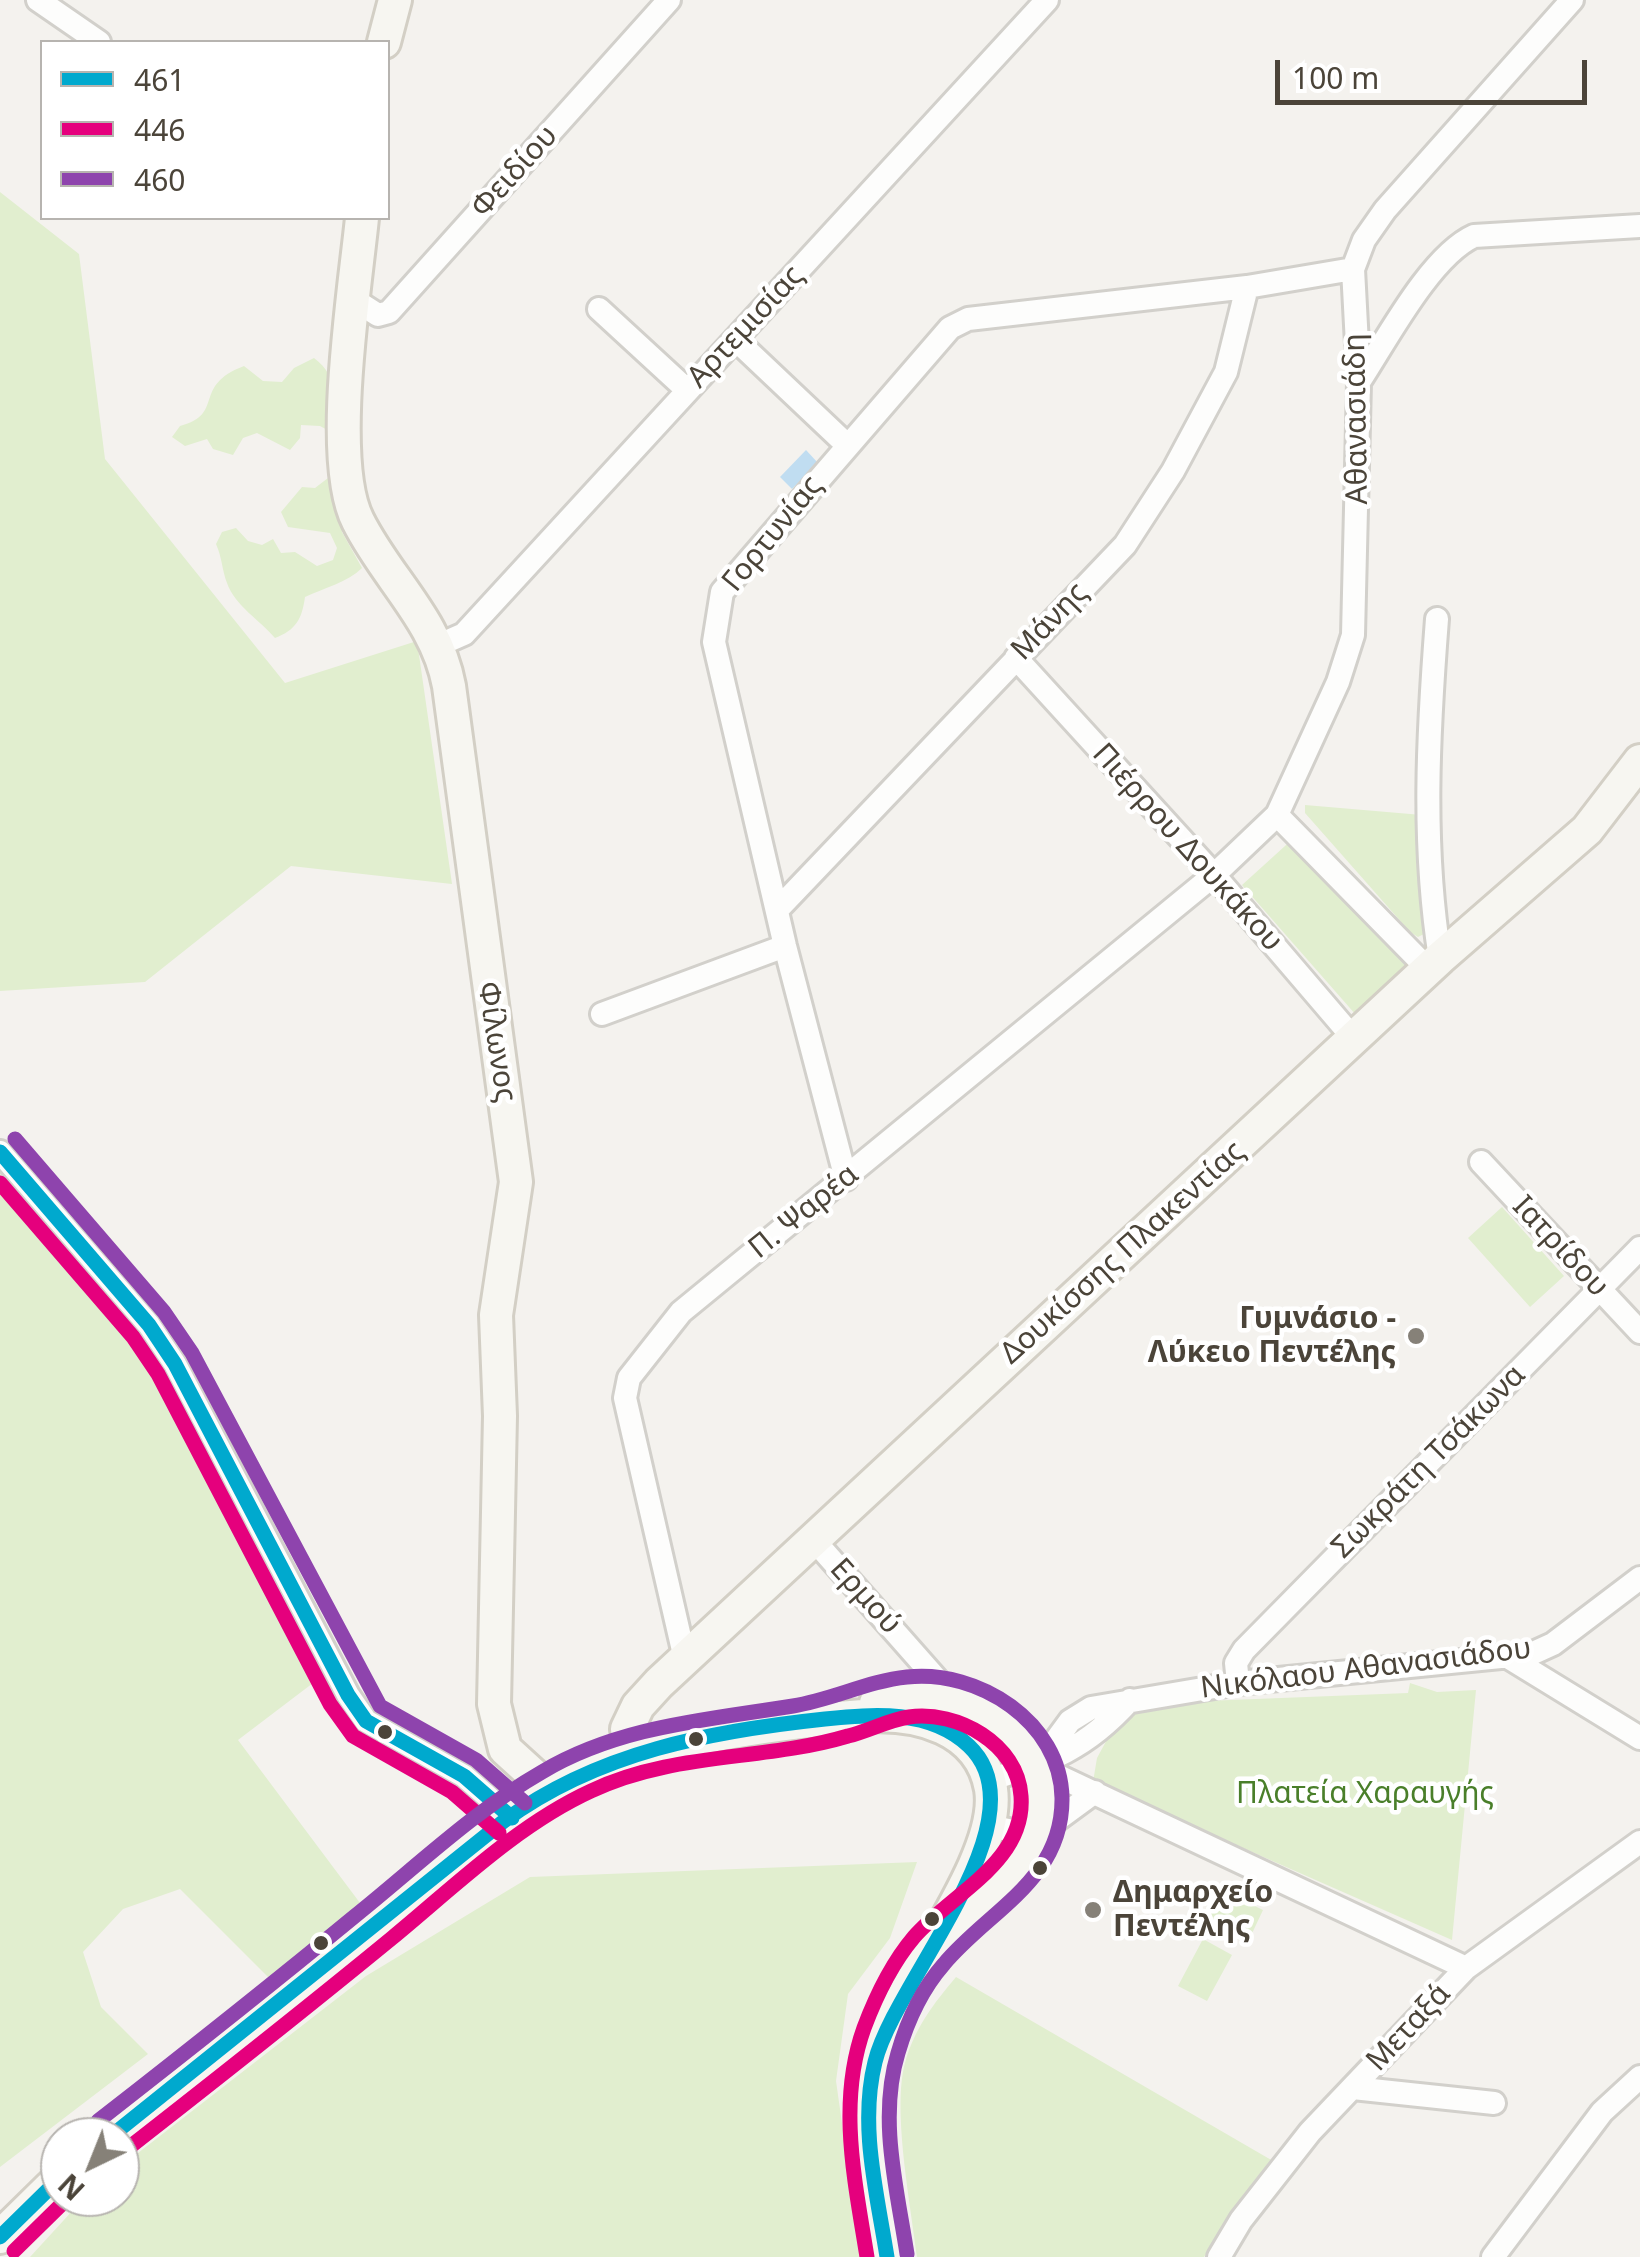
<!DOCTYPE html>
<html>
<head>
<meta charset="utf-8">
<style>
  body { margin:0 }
  #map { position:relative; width:1640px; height:2257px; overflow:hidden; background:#f4f2ee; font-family:"Noto Sans",sans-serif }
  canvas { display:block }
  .legend { position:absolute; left:40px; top:40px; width:350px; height:180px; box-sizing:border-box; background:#fff; border:2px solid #b7b4b0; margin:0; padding:12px 18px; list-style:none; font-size:30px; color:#4b4439 }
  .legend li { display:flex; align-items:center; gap:20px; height:50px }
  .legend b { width:50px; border:2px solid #b7b4b0 }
  .north { position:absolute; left:40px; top:2117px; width:100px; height:100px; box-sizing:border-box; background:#fff; border:2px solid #b7b4b0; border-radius:50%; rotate:223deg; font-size:28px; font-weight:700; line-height:40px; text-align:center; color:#4b4439 }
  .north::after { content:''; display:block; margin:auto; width:35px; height:45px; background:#868178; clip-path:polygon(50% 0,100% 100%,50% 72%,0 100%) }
  .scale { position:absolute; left:1275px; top:60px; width:312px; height:45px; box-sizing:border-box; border:5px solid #4b4439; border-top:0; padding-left:12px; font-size:30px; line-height:35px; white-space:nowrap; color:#4b4439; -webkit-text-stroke:8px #fff; paint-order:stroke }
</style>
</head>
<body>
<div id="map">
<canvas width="1640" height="2257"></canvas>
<ul class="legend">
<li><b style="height:12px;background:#00a9ce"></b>461</li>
<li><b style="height:12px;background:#e5007d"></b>446</li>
<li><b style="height:12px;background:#8e44ad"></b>460</li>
</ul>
<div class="north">N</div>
<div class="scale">100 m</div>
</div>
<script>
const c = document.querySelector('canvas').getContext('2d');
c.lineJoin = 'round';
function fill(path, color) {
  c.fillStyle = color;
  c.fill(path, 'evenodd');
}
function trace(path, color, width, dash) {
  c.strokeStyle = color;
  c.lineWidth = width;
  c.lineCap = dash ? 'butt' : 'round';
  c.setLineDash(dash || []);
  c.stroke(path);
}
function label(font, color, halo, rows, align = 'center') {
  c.font = font + ' "Noto Sans",sans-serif';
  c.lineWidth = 9;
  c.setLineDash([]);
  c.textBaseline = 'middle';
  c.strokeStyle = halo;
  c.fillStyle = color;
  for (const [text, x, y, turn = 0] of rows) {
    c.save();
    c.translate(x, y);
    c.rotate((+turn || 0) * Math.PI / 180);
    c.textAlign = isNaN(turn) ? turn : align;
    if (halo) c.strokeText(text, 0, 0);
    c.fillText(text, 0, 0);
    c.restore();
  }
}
const green = new Path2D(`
  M 0,192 L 79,254 L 105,459 L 285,683 L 417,641 L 452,884 L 291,866 L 145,982 L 0,991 Z
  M 314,358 C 340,377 335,405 335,434 L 320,426 L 301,425 L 300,438 L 290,450 L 257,433 L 243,438 L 233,455 L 213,449 L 207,439 L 185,446 L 172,437 L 180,426 C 226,414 191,386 244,366 L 263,381 L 282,382 L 294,368 Z
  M 328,478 L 339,490 L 342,532 L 362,568 C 348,582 324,588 305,597 C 302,619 296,630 275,638 C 260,620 235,606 227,583 C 222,570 222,557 216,544 L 222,532 L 236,528 L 248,541 L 262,545 L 273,539 L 281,553 L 295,552 L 317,566 L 333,560 L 337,548 L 330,533 L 288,527 L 281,512 L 302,487 L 315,488 Z
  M 1305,805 L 1422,815 L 1424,934 L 1418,937 L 1410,932 L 1305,813 Z
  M 1296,836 L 1410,969 L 1356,1015 L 1242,885 Z
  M 0,1165 L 135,1320 L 184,1392 L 317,1680 L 238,1740 L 363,1907 L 269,1978 L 180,1889 L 123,1909 L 83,1952 L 101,2007 L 148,2054 L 0,2167 Z
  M 1502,1207 L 1564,1276 L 1530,1307 L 1468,1238 Z
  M 1410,1683 L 1437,1692 L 1476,1690 L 1452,1940 L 1093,1782 L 1097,1758 L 1123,1710 L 1205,1701 L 1408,1693 Z
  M 917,1862 L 890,1938 L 848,1994 L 836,2081 L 861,2257 L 30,2257 L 85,2197 L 120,2197 L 120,2167 L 366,1976 L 530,1877 Z
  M 1216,1887 L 1263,1910 L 1247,1944 L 1200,1921 Z
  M 1203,1939 L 1232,1955 L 1207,2001 L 1178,1986 Z
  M 956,1977 L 1273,2161 L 1204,2257 L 917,2257 C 911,2206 892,2110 905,2063 C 914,2029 934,2003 956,1977 Z`);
const water = new Path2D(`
  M 806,450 L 818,463 L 792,489 L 780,477 Z`);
const street = new Path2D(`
  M 38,0 L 99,42
  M 353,299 L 378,315 L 389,312 L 669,0
  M 599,309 L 687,390
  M 735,339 L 847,445
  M 1359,382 C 1386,341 1430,256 1474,236 L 1640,226
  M 1437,619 C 1428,734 1422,845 1440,958
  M 439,645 L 464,634 L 1047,0
  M 1016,658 L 1214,875 L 1355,1040
  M 1277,815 L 1428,969
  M 778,909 L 1125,545 L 1173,471 L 1226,372 L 1247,287
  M 602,1014 L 785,946
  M 0,1152 L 149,1325 L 175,1364 L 348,1695 L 366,1721 L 464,1776 L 512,1818
  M 1481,1162 L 1640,1332
  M 846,1179 L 785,946 L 714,642 L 722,592 L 950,328 L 968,319 L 1247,287 L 1353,269
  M 813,1539 L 955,1700
  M 1508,1657 L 1640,1738
  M 685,1659 L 625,1398 L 629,1378 L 681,1312 L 1214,875 L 1277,815 L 1338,682 L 1353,635 L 1359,382 L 1353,269 L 1364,240 L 1385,210 L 1572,0
  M 1238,1683 L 1236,1663 L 1244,1650 L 1640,1248
  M 1037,1766 L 1070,1721 L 1091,1708 L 1238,1683 L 1531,1654 L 1553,1644 L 1640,1578
  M 1037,1766 L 1466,1968
  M 988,1780 C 1051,1761 1085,1750 1130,1700
  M 990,1826 L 1035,1836 L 1095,1792
  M 1353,2088 L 1494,2103
  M 1219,2257 L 1241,2220 L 1310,2132 L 1466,1968 L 1640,1842
  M 1493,2257 L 1602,2112 L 1640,2077`);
const secondary = new Path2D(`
  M 384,42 L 395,0
  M 362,218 C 355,288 327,461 358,521 C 387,579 437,620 449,686 L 516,1182 L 496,1315 L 500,1416 L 494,1704 L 505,1749 L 550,1790
  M 876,1703 C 967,1674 1074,1745 1032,1846 C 1015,1886 973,1912 941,1939
  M 633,1754 L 627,1729 L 638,1706 L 659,1683 L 1440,958 L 1587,830 L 1640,761
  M 110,2137 C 212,2057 312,1976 414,1895 C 461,1858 508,1811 562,1783 C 643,1741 772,1723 863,1716 C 916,1712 980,1727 991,1789 C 1002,1860 898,1982 876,2057 C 858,2119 878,2195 887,2257
  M 0,2237 L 60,2178`);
const bus1 = new Path2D(`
  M 0,1152 L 149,1325 L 175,1364 L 348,1695 L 366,1721 L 464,1776 L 512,1818
  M 110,2137 L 504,1821 C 598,1752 711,1731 825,1719 C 874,1714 930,1709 969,1746 C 1046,1819 894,1982 875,2062 C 859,2126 877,2193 887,2257
  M 0,2237 L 60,2178`);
const bus2 = new Path2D(`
  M 0,1183 L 133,1337 L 158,1374 L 330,1704 L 353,1736 L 452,1792 L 499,1833
  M 122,2153 C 213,2082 303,2011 392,1938 C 454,1887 517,1825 591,1791 C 672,1752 764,1761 848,1736 C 869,1731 888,1720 909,1717 C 957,1710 1018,1744 1021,1796 C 1026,1862 951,1894 914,1937 C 892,1963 876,1996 864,2028 C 837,2103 855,2181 867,2257
  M 14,2251 L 69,2197`);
const bus3 = new Path2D(`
  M 15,1139 L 164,1312 L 192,1353 L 380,1706 L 476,1760 L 525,1803
  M 98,2121 C 184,2054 270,1986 355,1916 C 416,1867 474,1811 542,1772 C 619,1726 707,1720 793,1706 C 832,1700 868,1681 907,1677 C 978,1669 1061,1722 1062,1798 C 1063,1880 989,1910 944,1964 C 922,1989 907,2022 898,2053 C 878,2118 897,2189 907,2254`);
const markers = [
  [1416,1336,10,"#868178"],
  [385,1732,9,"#4b4439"],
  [696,1739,9,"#4b4439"],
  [1040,1868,9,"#4b4439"],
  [1093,1910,10,"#868178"],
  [932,1919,9,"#4b4439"],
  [321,1943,9,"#4b4439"]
];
const streetNames = [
  ["Φειδίου",515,172,-48],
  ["Αρτεμισίας",746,327,-47],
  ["Αθανασιάδη",1357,419,-91],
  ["Γορτυνίας",773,534,-51],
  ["Μάνης",1050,622,-46],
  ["Πιέρρου Δουκάκου",1187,848,48],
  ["Φίλωνος",496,1042,81],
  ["Π. Ψαρέα",804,1212,-39],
  ["Ιατρίδου",1560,1247,47],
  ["Δουκίσσης Πλακεντίας",1123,1253,-42],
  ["Σωκράτη Τσάκωνα",1429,1462,-45],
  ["Ερμού",865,1597,48],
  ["Νικόλαου Αθανασιάδου",1366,1669,-7],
  ["Μεταξά",1409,2028,-47]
];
const poiNames = [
  ["Γυμνάσιο -",1396,1319],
  ["Λύκειο Πεντέλης",1396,1353],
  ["Δημαρχείο",1113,1893,"left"],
  ["Πεντέλης",1113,1927,"left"]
];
const parkNames = [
  ["Πλατεία Χαραυγής",1365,1794]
];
fill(green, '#e1eecf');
fill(water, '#c0ddf1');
trace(street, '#d2d0cb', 28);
trace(secondary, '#d3cfc5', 38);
trace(street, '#fdfdfc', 22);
trace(secondary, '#f7f6f1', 32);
trace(bus1, '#00a9ce', 15);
trace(bus2, '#e5007d', 15);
trace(bus3, '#8e44ad', 15);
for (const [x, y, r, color] of markers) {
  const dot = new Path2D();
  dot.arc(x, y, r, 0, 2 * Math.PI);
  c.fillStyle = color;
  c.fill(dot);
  trace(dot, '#fff', 4);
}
label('30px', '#4b4439', '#fff', streetNames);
label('bold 30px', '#4b4439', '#fff', poiNames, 'right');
label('30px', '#4a7f2a', '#fff', parkNames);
</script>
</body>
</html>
